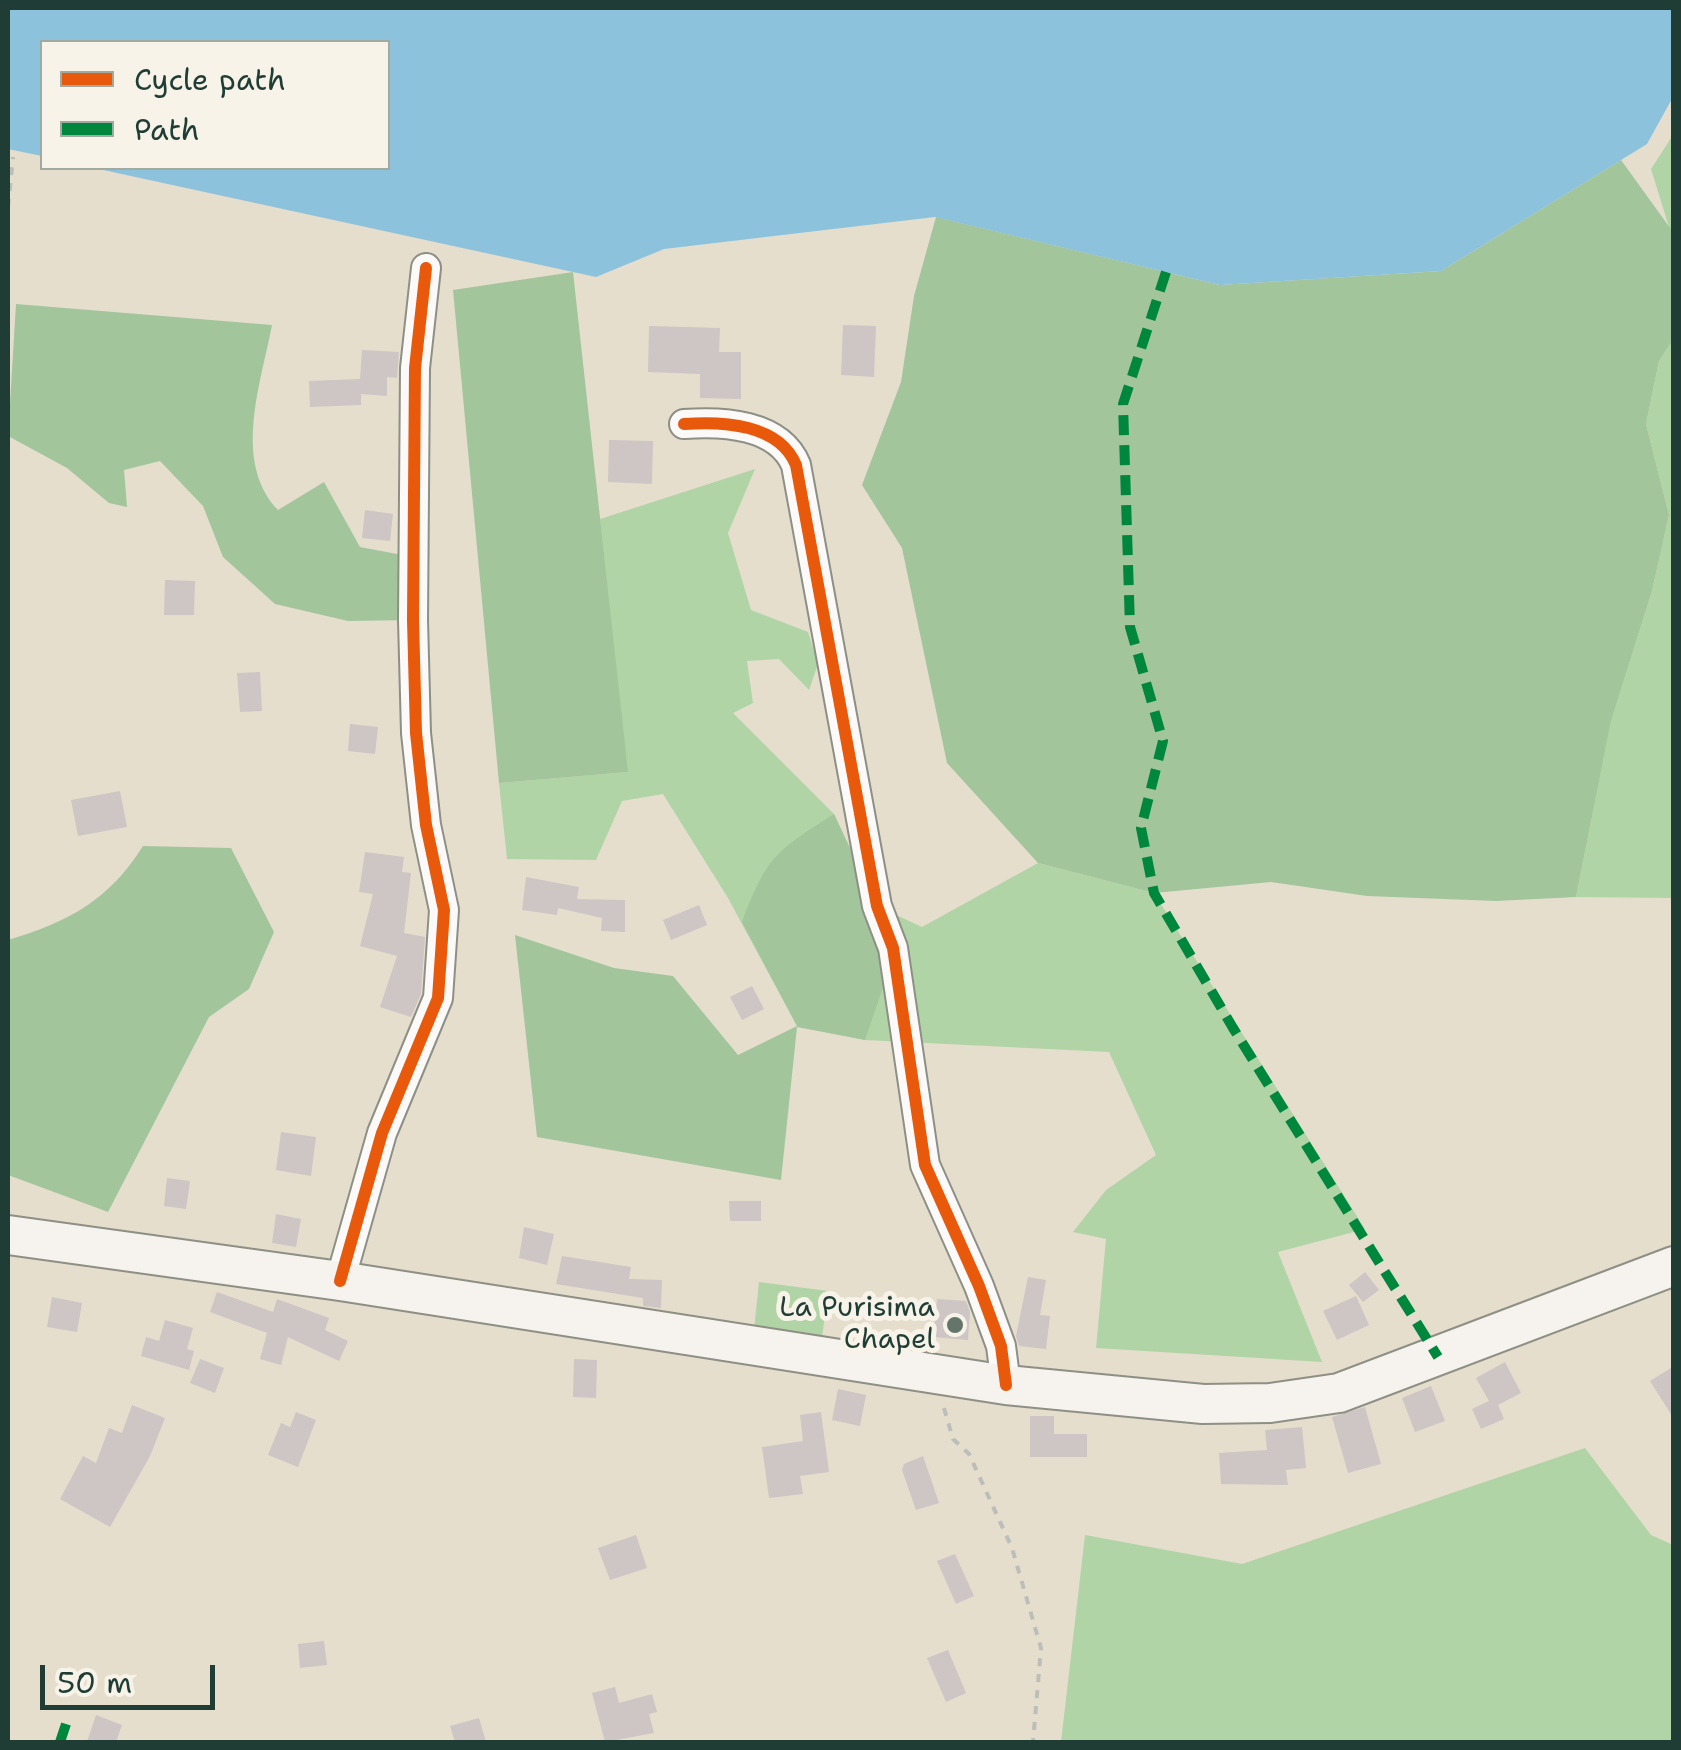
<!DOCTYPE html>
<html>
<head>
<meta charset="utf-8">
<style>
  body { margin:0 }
  #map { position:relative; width:1681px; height:1750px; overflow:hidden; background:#e5decd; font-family:"Shantell Sans",sans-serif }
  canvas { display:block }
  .frame { position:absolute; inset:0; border:10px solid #1f3d34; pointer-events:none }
  .legend { position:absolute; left:40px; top:40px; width:350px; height:130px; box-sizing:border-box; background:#f7f3e8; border:2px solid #a1aaa0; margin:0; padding:12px 18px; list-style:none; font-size:30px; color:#1f3d34 }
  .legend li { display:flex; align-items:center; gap:20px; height:50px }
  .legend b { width:50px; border:2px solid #a1aaa0 }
  .scale { position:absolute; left:40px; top:1665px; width:175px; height:45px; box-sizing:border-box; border:5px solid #1f3d34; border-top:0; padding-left:12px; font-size:30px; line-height:35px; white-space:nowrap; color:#1f3d34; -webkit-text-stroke:8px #f7f3e8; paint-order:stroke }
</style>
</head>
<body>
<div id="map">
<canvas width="1681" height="1750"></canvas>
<div class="frame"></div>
<ul class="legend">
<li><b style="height:12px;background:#e8590c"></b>Cycle path</li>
<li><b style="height:12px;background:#00873e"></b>Path</li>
</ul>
<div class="scale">50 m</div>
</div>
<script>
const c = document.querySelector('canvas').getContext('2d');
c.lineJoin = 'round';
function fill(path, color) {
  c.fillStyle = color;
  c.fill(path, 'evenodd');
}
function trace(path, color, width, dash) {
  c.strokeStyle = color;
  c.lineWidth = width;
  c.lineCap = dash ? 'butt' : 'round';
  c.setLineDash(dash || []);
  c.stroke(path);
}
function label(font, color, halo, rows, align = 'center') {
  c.font = font + ' "Shantell Sans",sans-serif';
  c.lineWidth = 10;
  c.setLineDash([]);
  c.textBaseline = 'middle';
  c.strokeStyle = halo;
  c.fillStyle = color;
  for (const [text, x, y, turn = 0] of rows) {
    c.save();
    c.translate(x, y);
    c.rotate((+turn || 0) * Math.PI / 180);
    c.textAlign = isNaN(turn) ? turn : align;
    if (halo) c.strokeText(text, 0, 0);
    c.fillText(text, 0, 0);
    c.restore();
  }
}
const green = new Path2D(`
  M 1673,135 L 1673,240 L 1651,169 Z
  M 1673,340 L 1673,898 L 1576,897 L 1611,720 L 1652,591 L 1669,515 L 1646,424 L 1659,361 Z
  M 755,469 L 728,533 L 751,610 L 808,632 L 818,664 L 809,690 L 779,659 L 747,661 L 753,703 L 733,713 L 834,814 L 877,906 L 922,927 L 1038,863 L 1154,893 L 1365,1229 L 1278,1252 L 1322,1362 L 1096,1348 L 1106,1239 L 1073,1232 L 1106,1190 L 1156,1155 L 1109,1052 L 865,1040 L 797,1026 L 728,898 L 663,794 L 622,801 L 596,860 L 507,859 L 499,783 L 627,772 L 600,519 Z
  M 759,1282 L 828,1291 L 822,1338 L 754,1330 Z
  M 1585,1448 L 1651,1535 L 1673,1545 L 1673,1742 L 1061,1742 L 1085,1535 L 1242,1564 Z`);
const forest = new Path2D(`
  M 1621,160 L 1673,232 L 1673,340 L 1659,361 L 1646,424 L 1669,515 L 1652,591 L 1611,721 L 1576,897 L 1496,901 L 1367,896 L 1271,882 L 1154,893 L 1038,863 L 947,763 L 902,548 L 862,485 L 901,382 L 914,296 L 936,217 L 1220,285 L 1441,271 Z
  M 573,272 L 628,772 L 499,783 L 453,290 Z
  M 16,304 L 272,325 C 261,383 232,462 278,510 L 324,482 L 360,547 L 413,557 L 413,620 L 348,621 L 275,604 L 223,557 L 203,506 L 160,461 L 124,470 L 127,507 L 109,503 L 67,468 L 8,436 Z
  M 834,814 L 877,906 L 893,958 L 865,1040 L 797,1027 L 781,1180 L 537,1137 L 515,935 L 614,968 L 673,976 L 738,1055 L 797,1026 L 742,922 C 767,856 776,851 834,814 Z
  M 143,846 L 231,848 L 274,932 L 249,989 L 209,1017 L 108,1212 L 8,1175 L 8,940 C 69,922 109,900 143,846 Z`);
const water = new Path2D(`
  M 8,8 L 1673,8 L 1673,97 L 1647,144 L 1441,271 L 1220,285 L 935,217 L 664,249 L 596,277 L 94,168 L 388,168 L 388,42 L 42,42 L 42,156 L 8,149 Z`);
const building = new Path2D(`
  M 843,325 L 876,326 L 874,377 L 841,375 Z
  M 649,326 L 720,328 L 719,352 L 741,352 L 741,399 L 700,398 L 700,374 L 648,372 Z
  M 362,350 L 399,352 L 397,378 L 387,377 L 387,396 L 361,394 L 361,405 L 310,407 L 309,381 L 360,379 Z
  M 609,440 L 653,441 L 652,484 L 608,482 Z
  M 365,510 L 393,514 L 390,541 L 362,538 Z
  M 165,580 L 195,581 L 194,615 L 164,615 Z
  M 260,672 L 262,711 L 240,712 L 237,673 Z
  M 350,724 L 378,727 L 375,754 L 348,751 Z
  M 120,791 L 127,827 L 78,836 L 71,800 Z
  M 365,852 L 404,857 L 402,872 L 411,873 L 404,933 L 425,937 L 421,994 L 411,1017 L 380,1007 L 397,956 L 360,946 L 373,894 L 359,892 Z
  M 526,877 L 579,887 L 577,899 L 625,900 L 625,932 L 601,931 L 602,918 L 558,908 L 557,915 L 522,910 Z
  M 699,905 L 707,925 L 671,940 L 663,920 Z
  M 752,986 L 764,1009 L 742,1020 L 730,997 Z
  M 281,1132 L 316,1137 L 311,1176 L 276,1170 Z
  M 167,1178 L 190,1181 L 186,1209 L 164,1206 Z
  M 729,1201 L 761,1201 L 761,1221 L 730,1221 Z
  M 276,1214 L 301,1219 L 296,1247 L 272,1243 Z
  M 524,1227 L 554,1234 L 547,1265 L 519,1258 Z
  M 562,1256 L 631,1267 L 629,1279 L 662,1280 L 661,1308 L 643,1306 L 643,1298 L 556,1284 Z
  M 1365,1272 L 1379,1290 L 1363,1302 L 1349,1285 Z
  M 1028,1277 L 1046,1280 L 1040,1315 L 1050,1316 L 1046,1349 L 1019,1346 L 1016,1336 Z
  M 217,1292 L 273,1312 L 277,1299 L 329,1318 L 325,1330 L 348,1341 L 339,1361 L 288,1337 L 281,1365 L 260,1359 L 267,1333 L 210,1312 Z
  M 1356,1296 L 1369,1325 L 1337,1340 L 1323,1311 Z
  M 52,1297 L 82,1303 L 77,1332 L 47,1327 Z
  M 937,1299 L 966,1301 L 970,1312 L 968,1340 L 933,1337 Z
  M 165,1320 L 193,1328 L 187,1349 L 194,1351 L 189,1370 L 141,1356 L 146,1337 L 159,1341 Z
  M 200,1359 L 224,1368 L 215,1393 L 190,1383 Z
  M 574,1359 L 597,1360 L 596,1398 L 573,1397 Z
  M 1505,1362 L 1521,1393 L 1498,1405 L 1504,1419 L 1481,1429 L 1472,1409 L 1489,1401 L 1476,1378 Z
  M 1674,1366 L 1674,1419 L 1650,1381 Z
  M 1431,1386 L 1445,1421 L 1415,1432 L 1402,1398 Z
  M 838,1389 L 866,1395 L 860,1426 L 832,1420 Z
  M 132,1405 L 165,1418 L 150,1456 L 110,1527 L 60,1499 L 83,1456 L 96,1463 L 109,1428 L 122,1433 Z
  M 1365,1407 L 1381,1464 L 1348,1473 L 1332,1417 Z
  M 296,1412 L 316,1420 L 298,1467 L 268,1455 L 281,1423 L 290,1427 Z
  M 821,1412 L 829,1472 L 800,1476 L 803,1494 L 769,1498 L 762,1447 L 803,1441 L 800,1415 Z
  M 1030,1416 L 1054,1416 L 1054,1434 L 1087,1434 L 1087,1457 L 1030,1457 Z
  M 1302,1427 L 1306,1468 L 1286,1470 L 1288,1485 L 1221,1484 L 1219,1453 L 1267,1450 L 1265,1430 Z
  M 923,1456 L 939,1503 L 916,1510 L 902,1470 L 904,1464 Z
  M 636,1535 L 647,1568 L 610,1580 L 598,1548 Z
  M 955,1554 L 974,1596 L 956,1604 L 937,1561 Z
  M 324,1641 L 327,1665 L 300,1668 L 298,1644 Z
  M 948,1650 L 966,1693 L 946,1702 L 927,1658 Z
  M 615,1687 L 619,1703 L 652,1694 L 657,1712 L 649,1714 L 654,1733 L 605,1742 L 592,1693 Z
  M 96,1715 L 122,1725 L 116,1742 L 87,1742 Z
  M 479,1718 L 486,1742 L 455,1742 L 450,1726 Z`);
const path = new Path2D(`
  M 8,207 L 13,157
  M 944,1408 L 953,1439 L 969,1454 L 1012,1548 L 1041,1648 L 1033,1742`);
const street = new Path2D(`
  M 684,424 C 723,421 779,424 796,465 L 877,906 L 893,948 L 925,1165 L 979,1286 L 1001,1346 L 1006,1385
  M 340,1281 L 382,1133 L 438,998 L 444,910 L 426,825 L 416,733 L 413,620 L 415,368 L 426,268`);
const secondary = new Path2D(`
  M 8,1235 L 340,1281 L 1006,1385 L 1203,1404 L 1270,1403 L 1339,1393 L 1674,1266`);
const quiet = new Path2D(`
  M 1166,272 L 1123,404 L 1130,627 L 1163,741 L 1141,828 L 1154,893 L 1233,1028 L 1438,1357
  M 60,1742 L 66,1724`);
const cycleway = new Path2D(`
  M 684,424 C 723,421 779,424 796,465 L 877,906 L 893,948 L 925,1165 L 979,1286 L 1001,1346 L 1006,1385
  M 340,1281 L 382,1133 L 438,998 L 444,910 L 426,825 L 416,733 L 413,620 L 415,368 L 426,268`);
const markers = [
  [955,1325,10,"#64756a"]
];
const poiNames = [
  ["La Purisima",935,1309],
  ["Chapel",935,1341]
];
fill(green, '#b1d4a6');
fill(forest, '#a2c59c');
fill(water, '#8dc2dc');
fill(building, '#cec5c5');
trace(street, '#8e8f85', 32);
trace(secondary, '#8e8f85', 42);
trace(path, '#bcbeb9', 4, [8, 8]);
trace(street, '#fbfaf8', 28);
trace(secondary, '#f6f2ed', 38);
trace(quiet, '#00873e', 10, [20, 10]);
trace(cycleway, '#e8590c', 12);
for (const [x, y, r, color] of markers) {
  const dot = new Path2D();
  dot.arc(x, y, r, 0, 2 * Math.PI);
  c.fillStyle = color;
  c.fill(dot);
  trace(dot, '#f7f3e8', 4);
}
label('28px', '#1f3d34', '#f7f3e8', poiNames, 'right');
</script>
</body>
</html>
